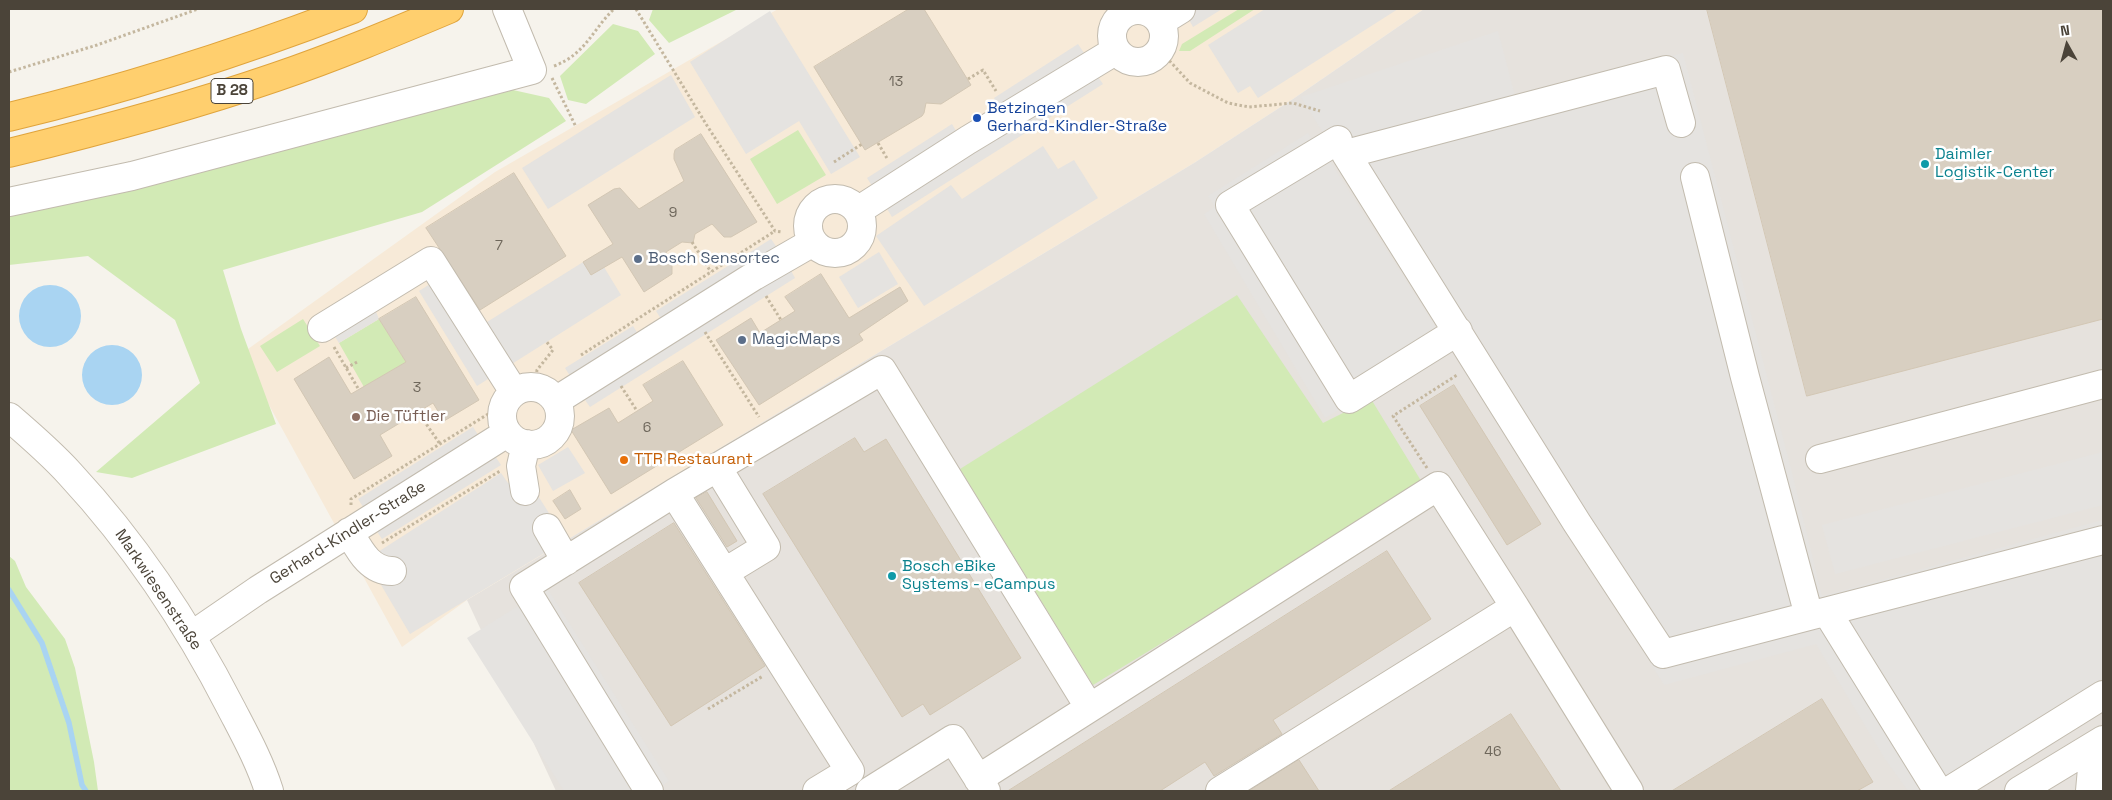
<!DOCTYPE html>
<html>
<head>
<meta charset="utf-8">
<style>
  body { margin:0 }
  #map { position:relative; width:2112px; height:800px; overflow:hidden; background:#f6f3ec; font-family:"Space Grotesk",sans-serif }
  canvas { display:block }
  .frame { position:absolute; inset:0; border:10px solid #4b4439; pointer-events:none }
  .north { position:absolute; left:2042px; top:20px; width:50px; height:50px; -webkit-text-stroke:4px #fff; paint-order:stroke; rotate:353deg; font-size:14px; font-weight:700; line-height:20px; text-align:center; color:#4b4439 }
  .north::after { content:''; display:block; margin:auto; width:18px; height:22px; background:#4b4439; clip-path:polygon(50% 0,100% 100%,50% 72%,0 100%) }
</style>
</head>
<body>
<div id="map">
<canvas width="2112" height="800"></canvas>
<div class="frame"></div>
<div class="north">N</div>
</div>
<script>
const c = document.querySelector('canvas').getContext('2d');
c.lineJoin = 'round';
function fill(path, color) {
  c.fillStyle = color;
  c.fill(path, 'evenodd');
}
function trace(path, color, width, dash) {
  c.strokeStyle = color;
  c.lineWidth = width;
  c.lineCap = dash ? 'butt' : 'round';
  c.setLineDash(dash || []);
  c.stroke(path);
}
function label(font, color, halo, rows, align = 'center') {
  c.font = font + ' "Space Grotesk",sans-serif';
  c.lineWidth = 5;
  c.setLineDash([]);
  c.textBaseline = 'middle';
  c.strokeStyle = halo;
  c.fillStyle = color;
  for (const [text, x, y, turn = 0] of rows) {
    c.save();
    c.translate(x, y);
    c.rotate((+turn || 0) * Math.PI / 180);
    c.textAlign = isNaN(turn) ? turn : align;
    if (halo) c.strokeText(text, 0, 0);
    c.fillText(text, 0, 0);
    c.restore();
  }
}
const commercial = new Path2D(`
  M 778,9 L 1424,9 L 1293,99 L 1194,163 L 467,600 L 402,647 L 241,354 L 495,172 Z`);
const industrial = new Path2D(`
  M 1424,9 L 2103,9 L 2103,791 L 556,791 L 467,600 L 1194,163 L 1293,99 Z`);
const green = new Path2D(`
  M 653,9 L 738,9 L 669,43 L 649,20 Z
  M 1239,9 L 1255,9 L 1190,51 L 1179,51 L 1182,44 Z
  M 613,24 L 638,31 L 655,54 L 586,104 L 568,100 L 560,76 Z
  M 513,90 L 549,98 L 566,121 L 422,212 L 223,270 L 241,329 L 276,424 L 132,478 L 96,472 L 200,383 L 175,320 L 88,256 L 9,265 L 9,213 L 111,194 Z
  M 798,130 L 826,175 L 777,204 L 750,159 Z
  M 1237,295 L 1323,423 L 1371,399 L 1423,484 L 1093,685 L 960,469 Z
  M 303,319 L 320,346 L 277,372 L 260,346 Z
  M 379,319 L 406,362 L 364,387 L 339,343 Z
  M 9,556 L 15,561 L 26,587 L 65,639 L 75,668 L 94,762 L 98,791 L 9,791 Z`);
const parking = new Path2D(`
  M 1198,9 L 1222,9 L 1193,27 L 1187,16 Z
  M 1265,9 L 1398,9 L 1258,98 L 1250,86 L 1238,93 L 1208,45 Z
  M 770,11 L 860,157 L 831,174 L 799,121 L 746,154 L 690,62 Z
  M 1498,31 L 1515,96 L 1683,53 L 1791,469 L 1822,596 L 2103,520 L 2103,710 L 1975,791 L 1908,791 L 1885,759 L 1816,644 L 1664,685 L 1301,97 Z
  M 1078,44 L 1086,56 L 1000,110 L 994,98 Z
  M 1096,74 L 1103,84 L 892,217 L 886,207 Z
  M 671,75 L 695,117 L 548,209 L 522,168 Z
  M 952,124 L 959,136 L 874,189 L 867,178 Z
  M 1308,133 L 1314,143 L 1317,141 L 1448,346 L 1325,418 L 1204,214 L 1215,207 L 1208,196 Z
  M 1043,146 L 1058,169 L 1074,160 L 1098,198 L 924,306 L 876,236 L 951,185 L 962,199 Z
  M 771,239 L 778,249 L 663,322 L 656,311 Z
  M 879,252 L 898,284 L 858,308 L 839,277 Z
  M 596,254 L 621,295 L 477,386 L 419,291 L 438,279 L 471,332 Z
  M 789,267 L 795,278 L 590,407 L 583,397 Z
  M 374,307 L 379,319 L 339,343 L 332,332 Z
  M 633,326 L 640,337 L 572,379 L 565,368 Z
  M 473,427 L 480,438 L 365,510 L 358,499 Z
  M 568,447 L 585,473 L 553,491 L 538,465 Z
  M 2103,452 L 2103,505 L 1835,574 L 1822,525 Z
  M 493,453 L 501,465 L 382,539 L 374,527 Z
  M 501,473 L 508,483 L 528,480 L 566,540 L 410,634 L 374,573 L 378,552 Z
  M 547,588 L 669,781 L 654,791 L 564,791 L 467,638 Z`);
const water = new Path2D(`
  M19 316a31 31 0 1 1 62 0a31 31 0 1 1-62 0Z
  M82 375a30 30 0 1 1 60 0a30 30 0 1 1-60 0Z`);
const stream = new Path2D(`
  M 9,590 L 42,643 L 69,723 L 82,785 L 86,791`);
const building = new Path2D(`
  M 909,9 L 924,9 L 971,85 L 941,104 L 926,103 L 924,113 L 922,116 L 865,150 L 814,67 Z
  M 1707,9 L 2103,9 L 2103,319 L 1807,396 Z
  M 701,134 L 757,222 L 731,237 L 724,237 L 712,224 L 695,234 L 693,243 L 682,242 L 666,252 L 672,266 L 672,274 L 644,292 L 622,257 L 591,275 L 583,262 L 613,244 L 588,205 L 614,189 L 620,188 L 639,209 L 684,181 L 674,159 L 674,154 L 675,150 Z
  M 514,173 L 566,256 L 480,310 L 426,228 Z
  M 821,274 L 849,318 L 900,287 L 908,301 L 859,334 L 863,340 L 759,405 L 716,340 L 751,318 L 760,333 L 795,311 L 785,297 Z
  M 416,297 L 479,400 L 444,421 L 433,403 L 380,435 L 392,456 L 354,479 L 294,379 L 329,357 L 351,394 L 406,362 L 379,319 Z
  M 683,361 L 723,425 L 611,494 L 571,430 L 609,408 L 618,423 L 653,401 L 643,385 Z
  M 1454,385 L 1541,524 L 1507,545 L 1420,406 Z
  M 855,438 L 864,452 L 886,439 L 1021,658 L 930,715 L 923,704 L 902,717 L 763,494 Z
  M 570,490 L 581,509 L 565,519 L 553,501 Z
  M 707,492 L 737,541 L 727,547 L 696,498 Z
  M 674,523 L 765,666 L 671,726 L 579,583 Z
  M 1387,551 L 1431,619 L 1273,720 L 1282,734 L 1214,776 L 1205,762 L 1160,791 L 1008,791 Z
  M 1822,699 L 1873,782 L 1857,791 L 1672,791 Z
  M 1511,714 L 1561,791 L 1389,791 Z
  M 1299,760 L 1319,791 L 1249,791 Z`);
const path = new Path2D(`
  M 636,9 L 706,124 L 775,231 L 782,232
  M 1166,57 L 1190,83 L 1228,103 L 1249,107 L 1293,103 L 1320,111
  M 554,66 C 586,54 592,30 614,9
  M 9,72 L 97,45 L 198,9
  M 552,78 L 576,127
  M 968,79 L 983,70 L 996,91
  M 878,143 L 888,160
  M 834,162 L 862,144
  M 692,242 L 711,272
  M 766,296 L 781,320
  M 705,332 L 759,417
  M 334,347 L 359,390
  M 581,355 L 775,231
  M 346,368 L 359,361
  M 531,376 L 547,377
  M 536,377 L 537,370 L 553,350 L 546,341
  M 621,386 L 637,411
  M 418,412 L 440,444
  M 1427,468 L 1393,416 L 1457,375
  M 351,505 L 351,499 L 493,411 L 495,403
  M 382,543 L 500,471
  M 708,709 L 763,676`);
const minor = new Path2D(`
  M1112 36a26 26 0 1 1 52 0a26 26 0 1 1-52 0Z
  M 1160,22 L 1181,9
  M 1681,123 L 1666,70 L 1346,154 L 1577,523 L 1663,654 L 1809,616
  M 1338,140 L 1230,205 L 1349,399 L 1458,331
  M 1695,177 L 1745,377 L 1809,616 L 2103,540
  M808 226a27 27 0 1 1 54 0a27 27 0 1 1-54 0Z
  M 9,202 L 132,176 L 532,70 L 507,9
  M 859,210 L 968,140 L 1115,51
  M 322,328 L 431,261 L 514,392
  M502 416a29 29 0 1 1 58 0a29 29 0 1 1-58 0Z
  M 557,400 L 754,276 L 813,242
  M 9,417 C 30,435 51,453 70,474 C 134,543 188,624 231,708 C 245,735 260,762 269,791
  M 1820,459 L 2103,384
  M 717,467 L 766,547 L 725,572
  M 525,491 L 521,466 L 526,444
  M 674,493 L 850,771 L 817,791
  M 547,528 L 566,561
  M 349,532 C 359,549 369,571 392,571
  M 1827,612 L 1938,791
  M 191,636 L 258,590 L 507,433
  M 978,779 L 1438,486 L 1515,607
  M 649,791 L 524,587 L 674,493 L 882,370 L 1089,707
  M 870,791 L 953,739 L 986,791
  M 1220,791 L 1515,607 L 1629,791
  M 1949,791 L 2103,695
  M 2019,791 L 2103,740
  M 2090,791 L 2094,746`);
const highway = new Path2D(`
  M 9,117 C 126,89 241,52 353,9
  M 9,153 C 99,131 189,107 276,77 C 335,57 392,33 449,9`);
const markers = [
  [977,118,5,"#1a4fb4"],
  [1925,164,5,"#0f9aa8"],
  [638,259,5,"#5c6f8a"],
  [742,340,5,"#5c6f8a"],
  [356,417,5,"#8d6e63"],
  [624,460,5,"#e8710a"],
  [892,576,5,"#0f9aa8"]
];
const numberNames = [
  ["13",896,82],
  ["9",673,213],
  ["7",499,246],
  ["3",417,388],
  ["6",647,428],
  ["46",1493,752]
];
const shields = [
  [232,91,42]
];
const shieldNames = [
  ["B 28",232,91]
];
const transitNames = [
  ["Betzingen",987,109],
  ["Gerhard-Kindler-Straße",987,127]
];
const cultureNames = [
  ["Daimler",1935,155],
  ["Logistik-Center",1935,173],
  ["Bosch eBike",902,567],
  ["Systems - eCampus",902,585]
];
const serviceNames = [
  ["Bosch Sensortec",648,259],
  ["MagicMaps",752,340]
];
const educationNames = [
  ["Die Tüftler",366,417]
];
const foodNames = [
  ["TTR Restaurant",634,460]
];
const streetNames = [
  ["Gerhard-Kindler-Straße",348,533,-32],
  ["Markwiesenstraße",158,590,56]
];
fill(commercial, '#f7ead8');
fill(industrial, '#e6e2dd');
fill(green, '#d2eab5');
fill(parking, '#e5e3e0');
fill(water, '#a9d4f2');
trace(stream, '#a9d4f2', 5.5);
fill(building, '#d8cfc1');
trace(building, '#d3c7b4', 1);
trace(minor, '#c2bbae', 30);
trace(highway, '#e0a43c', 30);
trace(path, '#c4b79f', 3, [2.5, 2.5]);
trace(minor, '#fff', 28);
trace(highway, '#ffcf6e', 28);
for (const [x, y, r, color] of markers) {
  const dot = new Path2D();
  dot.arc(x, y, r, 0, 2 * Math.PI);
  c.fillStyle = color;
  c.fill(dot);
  trace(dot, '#fff', 2);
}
label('14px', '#6e675b', null, numberNames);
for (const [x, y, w] of shields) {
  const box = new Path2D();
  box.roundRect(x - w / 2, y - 12.5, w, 25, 4);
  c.fillStyle = '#fff';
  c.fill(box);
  trace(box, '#4b4439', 1);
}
label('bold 15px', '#4b4439', null, shieldNames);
label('16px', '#164399', '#fff', transitNames, 'left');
label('16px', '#0d838f', '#fff', cultureNames, 'left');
label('16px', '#4e5e75', '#fff', serviceNames, 'left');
label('16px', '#785e54', '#fff', educationNames, 'left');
label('16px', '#c56008', '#fff', foodNames, 'left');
label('16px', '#4b4439', '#fff', streetNames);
</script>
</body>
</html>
